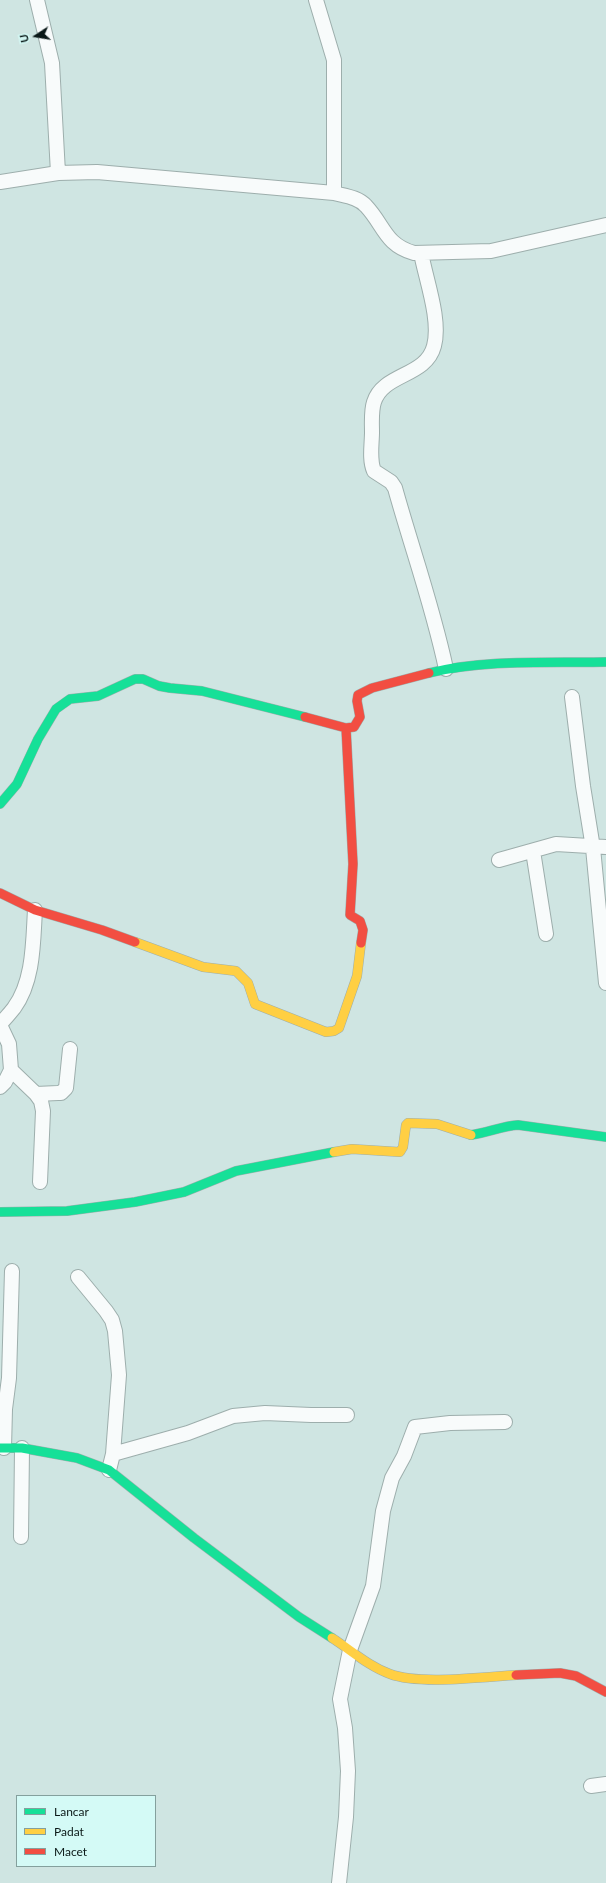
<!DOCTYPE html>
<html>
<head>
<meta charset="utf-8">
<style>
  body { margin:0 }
  #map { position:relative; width:606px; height:1883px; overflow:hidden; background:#cfe5e2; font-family:Lato,sans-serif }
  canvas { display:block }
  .legend { position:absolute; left:16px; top:1795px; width:140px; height:72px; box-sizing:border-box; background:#d4faf6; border:1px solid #84a09d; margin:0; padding:5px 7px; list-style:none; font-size:12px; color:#0b1918 }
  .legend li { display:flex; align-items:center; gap:8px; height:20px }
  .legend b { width:20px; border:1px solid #84a09d }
  .north { position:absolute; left:16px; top:16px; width:40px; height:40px; -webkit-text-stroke:3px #d4faf6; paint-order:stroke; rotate:258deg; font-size:11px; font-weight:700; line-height:16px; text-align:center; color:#0b1918 }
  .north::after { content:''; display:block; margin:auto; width:14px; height:18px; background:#0b1918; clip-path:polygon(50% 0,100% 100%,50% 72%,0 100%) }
</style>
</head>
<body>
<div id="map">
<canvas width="606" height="1883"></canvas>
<ul class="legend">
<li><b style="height:5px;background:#16e098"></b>Lancar</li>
<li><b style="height:5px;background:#ffcf43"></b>Padat</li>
<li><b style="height:5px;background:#f24e42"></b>Macet</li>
</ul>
<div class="north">U</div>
</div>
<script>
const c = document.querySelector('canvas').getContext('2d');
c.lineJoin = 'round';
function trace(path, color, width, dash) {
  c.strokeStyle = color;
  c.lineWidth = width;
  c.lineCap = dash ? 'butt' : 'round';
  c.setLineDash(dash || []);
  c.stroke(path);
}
const street = new Path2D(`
  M 37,0 L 52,63 L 58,173
  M 316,0 L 334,60 L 334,193
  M 0,182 L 58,173 L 97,172 L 334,193 C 345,196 358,197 366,206 C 384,225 385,245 414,253 L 491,251 L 606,225
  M 421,253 C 426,280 441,320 434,346 C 426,377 383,373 374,402 C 371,411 372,423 372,432 C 372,444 369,460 374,471 L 391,482 L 395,488 C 412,549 433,607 446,669
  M 572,697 L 583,786 L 593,848 L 606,983
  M 533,851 L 546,934
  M 499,860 L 556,844 L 606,847
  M 0,1024 C 5,1019 10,1013 14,1008 C 34,981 33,941 35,910
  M 0,1025 L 9,1044 L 11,1070 L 36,1094 L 41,1101 L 43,1111 L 40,1182
  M 0,1087 L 5,1082 L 11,1070
  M 36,1094 L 58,1093 L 61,1093 L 66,1088 L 70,1049
  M 78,1277 L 106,1311 L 112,1320 L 115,1331 L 119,1375 L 113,1454
  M 4,1448 L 5,1409 L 9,1378 L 12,1271
  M 109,1470 L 113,1454 L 188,1433 L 233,1416 L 265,1413 L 311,1415 L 347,1415
  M 21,1537 L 22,1448
  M 591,1786 L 606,1784
  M 339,1883 L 346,1817 L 348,1771 L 345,1728 L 340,1699 L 350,1650 L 373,1586 L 383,1511 L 392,1478 L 404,1456 L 415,1427 L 450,1423 L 505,1422`);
const fast = new Path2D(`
  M 429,673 C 484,659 549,663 606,662
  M 0,804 L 17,784 L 38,739 L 56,709 L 70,699 L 98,696 L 135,679 L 143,679 L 159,686 L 170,688 L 202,691 L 305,717
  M 471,1135 C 487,1133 502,1126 518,1125 L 606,1137
  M 0,1212 L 67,1211 L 135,1202 L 184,1192 L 236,1171 L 334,1152
  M 0,1448 L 22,1448 L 77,1458 L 109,1470 L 194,1538 L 299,1617 L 332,1638`);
const slow = new Path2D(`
  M 135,942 L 203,967 L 236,971 L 248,983 L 255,1004 L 326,1032 L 334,1031 L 339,1028 L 357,976 L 361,943
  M 334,1152 L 352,1149 L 400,1152 L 403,1147 L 406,1125 L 408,1123 L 437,1124 L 471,1135
  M 332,1638 C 351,1650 368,1666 390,1674 C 419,1685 483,1677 516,1675`);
const jam = new Path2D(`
  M 305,717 L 346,728 L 354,727 L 360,717 L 357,701 L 358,695 L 372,688 L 429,673
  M 346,728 L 353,864 L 350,915 L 360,921 L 363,930 L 361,943
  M 0,893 L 35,910 L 102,930 L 135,942
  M 516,1675 L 560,1673 L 576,1676 L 606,1692`);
trace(street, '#9daeac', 16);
trace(fast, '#9daeac', 10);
trace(slow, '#9daeac', 10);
trace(jam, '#9daeac', 10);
trace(street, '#f8fbfb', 14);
trace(fast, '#16e098', 9);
trace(slow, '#ffcf43', 9);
trace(jam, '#f24e42', 9);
</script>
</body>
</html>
